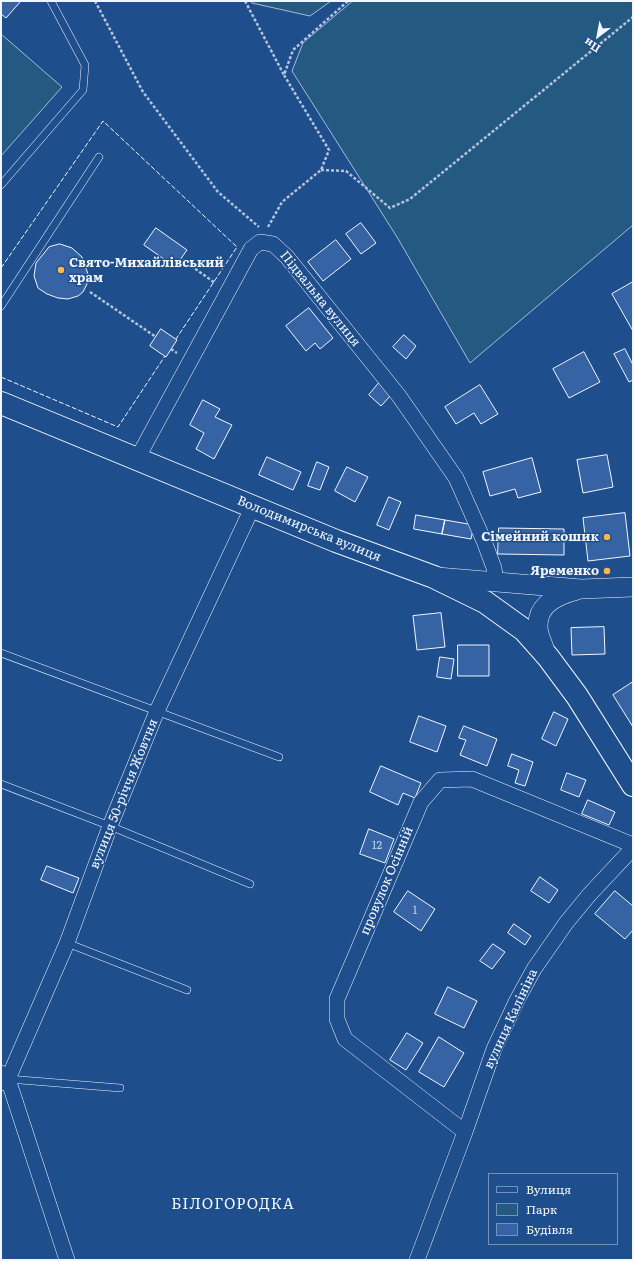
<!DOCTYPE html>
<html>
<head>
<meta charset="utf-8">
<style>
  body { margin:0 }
  #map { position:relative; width:634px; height:1261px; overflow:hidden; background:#1f4e8c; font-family:Literata,serif }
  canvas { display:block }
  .frame { position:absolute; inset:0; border:2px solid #f2f6ff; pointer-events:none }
  .legend { position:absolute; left:488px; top:1173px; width:130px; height:72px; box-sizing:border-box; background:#1f4e8c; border:1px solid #7391ba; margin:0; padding:5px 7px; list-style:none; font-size:12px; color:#f2f6ff }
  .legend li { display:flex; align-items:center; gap:8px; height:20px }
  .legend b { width:20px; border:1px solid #7391ba }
  .north { position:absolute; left:578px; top:16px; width:40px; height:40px; -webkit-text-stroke:3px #1f4e8c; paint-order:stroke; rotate:212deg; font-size:11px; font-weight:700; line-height:16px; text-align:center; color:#f2f6ff }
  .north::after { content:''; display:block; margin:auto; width:14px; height:18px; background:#f2f6ff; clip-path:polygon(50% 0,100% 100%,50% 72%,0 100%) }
</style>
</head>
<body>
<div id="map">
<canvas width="634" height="1261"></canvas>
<div class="frame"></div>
<ul class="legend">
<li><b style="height:5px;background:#1f4e8c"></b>Вулиця</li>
<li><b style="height:11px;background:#245a82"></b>Парк</li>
<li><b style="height:11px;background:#3563a3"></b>Будівля</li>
</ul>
<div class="north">Пн</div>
</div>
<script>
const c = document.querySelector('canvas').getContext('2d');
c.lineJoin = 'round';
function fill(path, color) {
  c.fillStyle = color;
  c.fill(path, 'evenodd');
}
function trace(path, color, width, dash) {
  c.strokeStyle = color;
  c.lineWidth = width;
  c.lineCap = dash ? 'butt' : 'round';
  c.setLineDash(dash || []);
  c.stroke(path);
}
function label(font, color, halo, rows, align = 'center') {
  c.font = font + ' Literata,serif';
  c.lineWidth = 3;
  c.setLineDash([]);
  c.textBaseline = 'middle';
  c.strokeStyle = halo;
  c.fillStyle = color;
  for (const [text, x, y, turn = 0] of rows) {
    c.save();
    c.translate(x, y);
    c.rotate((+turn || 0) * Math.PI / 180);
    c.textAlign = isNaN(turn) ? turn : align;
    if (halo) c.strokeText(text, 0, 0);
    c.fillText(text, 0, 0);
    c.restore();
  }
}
const green = new Path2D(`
  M 251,1 L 331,1 L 310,16 L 252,3 Z
  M 353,1 L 633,1 L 633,225 L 470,363 L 397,237 L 292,71 L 303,43 Z
  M 1,34 L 62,87 L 1,156 Z`);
const building = new Path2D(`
  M 1,1 L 21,1 L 6,18 L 1,14 Z
  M 361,223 L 376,243 L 361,254 L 346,234 Z
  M 156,228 L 187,250 L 175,267 L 144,245 Z
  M 336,240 L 351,259 L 323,281 L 308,262 Z
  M 60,244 L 72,248 L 82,257 L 88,274 L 87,284 L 83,292 L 78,296 L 68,299 L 58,298 L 47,294 L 38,288 L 34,276 L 36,263 L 49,247 Z
  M 633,282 L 633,331 L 612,294 Z
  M 309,308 L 333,338 L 320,349 L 315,343 L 306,351 L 286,326 Z
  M 161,329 L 177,340 L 166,357 L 150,346 Z
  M 404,335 L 416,346 L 406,359 L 393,347 Z
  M 625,349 L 633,365 L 633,380 L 629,382 L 614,354 Z
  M 584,352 L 600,382 L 569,398 L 553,369 Z
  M 379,383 L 392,394 L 381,406 L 369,395 Z
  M 480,385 L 498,414 L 481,424 L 474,413 L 456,424 L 445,407 Z
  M 203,400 L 220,409 L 215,417 L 232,425 L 214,459 L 196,449 L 204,433 L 190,425 Z
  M 607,455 L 613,487 L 583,493 L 577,460 Z
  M 267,457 L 301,472 L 293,490 L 259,475 Z
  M 532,458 L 541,492 L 518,498 L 515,489 L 490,496 L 483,472 Z
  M 317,462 L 329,467 L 320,490 L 308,486 Z
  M 347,467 L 368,477 L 355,502 L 335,491 Z
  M 389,497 L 401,502 L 389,530 L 377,525 Z
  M 625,513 L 630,556 L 588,561 L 583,518 Z
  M 416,515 L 445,520 L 442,534 L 414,529 Z
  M 445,520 L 474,525 L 471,539 L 442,534 Z
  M 499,528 L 564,529 L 564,555 L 498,554 Z
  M 441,613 L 445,647 L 417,650 L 413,616 Z
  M 604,627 L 605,654 L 572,655 L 571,628 Z
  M 458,645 L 489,645 L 489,676 L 458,676 Z
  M 440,657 L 454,659 L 451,679 L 437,677 Z
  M 633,682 L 633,727 L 613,695 Z
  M 554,712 L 568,719 L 556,746 L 542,739 Z
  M 419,716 L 446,726 L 437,752 L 410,742 Z
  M 464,726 L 497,739 L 487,766 L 460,755 L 466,740 L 459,738 Z
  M 512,754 L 533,762 L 525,786 L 515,783 L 519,770 L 508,766 Z
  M 381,766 L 421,783 L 415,798 L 403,793 L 398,805 L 370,792 Z
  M 567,773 L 586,780 L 579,797 L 561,790 Z
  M 588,800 L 615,812 L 609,825 L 582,814 Z
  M 369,829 L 394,839 L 385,863 L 360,854 Z
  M 47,866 L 79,878 L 73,893 L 41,880 Z
  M 540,877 L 558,890 L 549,903 L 531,891 Z
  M 408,891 L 435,909 L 421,931 L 394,912 Z
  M 615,891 L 633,906 L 633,930 L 625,939 L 595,914 Z
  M 514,924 L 531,936 L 525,945 L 508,933 Z
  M 493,944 L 505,952 L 492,969 L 480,961 Z
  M 448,987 L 477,1001 L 464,1028 L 435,1014 Z
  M 407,1033 L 423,1043 L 406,1070 L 390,1060 Z
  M 439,1037 L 464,1053 L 444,1087 L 419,1072 Z`);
const path = new Path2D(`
  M 95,1 L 143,92 L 218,192 L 259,227
  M 245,1 L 284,75
  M 321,170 L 346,171 L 390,208 L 410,199 L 633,17
  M 268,227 L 282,202 L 321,170 L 329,150 L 284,75 L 293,50 L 348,1
  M 183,260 L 215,283
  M 90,292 L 156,337
  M 171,349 L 177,353`);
const service = new Path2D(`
  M 1,185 L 83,90 L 85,65 L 51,1
  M 1,306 L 99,157
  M 1,653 L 279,757
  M 1,784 L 110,826 L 250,884
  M 67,943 L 187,990
  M 8,1079 L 120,1088`);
const minor = new Path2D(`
  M 137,459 L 251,249 L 260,242 L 273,244 L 287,257 L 399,396 L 456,478 L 484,541 L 494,568 L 496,582
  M 1,1073 L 8,1079 L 67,1260
  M 1,1083 L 8,1079 L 67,943 L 110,826 L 157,711 L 253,506
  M 465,1132 L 345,1039 L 337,1019 L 337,999 L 421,802 L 440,780 L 472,779 L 633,845
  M 417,1260 L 465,1132 L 494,1049 L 517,1000 L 534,969 L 566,923 L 589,895 L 633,848`);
const tertiary = new Path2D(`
  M 437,577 L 581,589 L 633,587
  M 546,654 C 544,647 541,640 539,634 C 533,607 554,596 577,590`);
const primary = new Path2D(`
  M 1,403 L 336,541 L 434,577 L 485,602 L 524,630 L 548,657 L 577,696 L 633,785`);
const fence = new Path2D(`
  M 1,268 L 103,121 L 237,247 L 176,339
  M 1,377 L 118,427 L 165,356`);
const markers = [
  [61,270,4,"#ffb74d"],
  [607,537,4,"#ffb74d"],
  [607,571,4,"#ffb74d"]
];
const numberNames = [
  ["12",377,846],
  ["1",415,911]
];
const poiNames = [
  ["Свято-Михайлівський",69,263,"left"],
  ["храм",69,278,"left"],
  ["Сімейний кошик",599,537],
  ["Яременко",599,571]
];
const streetNames = [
  ["Підвальна вулиця",320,299,51],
  ["Володимирська вулиця",309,529,22],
  ["вулиця 50-річчя Жовтня",124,794,-68],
  ["провулок Осінній",387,881,-67],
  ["вулиця Калініна",511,1019,-65]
];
const quarterNames = [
  ["БІЛОГОРОДКА",233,1205]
];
fill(green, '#245a82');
trace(green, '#a8bbd7', 1);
fill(building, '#3563a3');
trace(building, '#f2f6ff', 1);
trace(service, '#f2f6ff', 8);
trace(minor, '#f2f6ff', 16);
trace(tertiary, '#f2f6ff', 20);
trace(primary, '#f2f6ff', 24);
trace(path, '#b3c4dc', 2.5, [3, 2]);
trace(service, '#1f4e8c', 7);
trace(minor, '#1f4e8c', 15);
trace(tertiary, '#1f4e8c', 19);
trace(primary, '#1f4e8c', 22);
trace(fence, '#f2f6ff', 1, [5, 2]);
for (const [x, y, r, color] of markers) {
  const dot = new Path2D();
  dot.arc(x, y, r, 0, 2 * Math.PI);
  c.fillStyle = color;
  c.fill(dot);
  trace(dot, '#1f4e8c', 1.5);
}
label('11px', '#c3d1e8', null, numberNames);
label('bold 13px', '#f2f6ff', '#1f4e8c', poiNames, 'right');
label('13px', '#f2f6ff', '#1f4e8c', streetNames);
c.letterSpacing = '1px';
label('15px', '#f2f6ff', '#1f4e8c', quarterNames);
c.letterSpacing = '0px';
</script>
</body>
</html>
